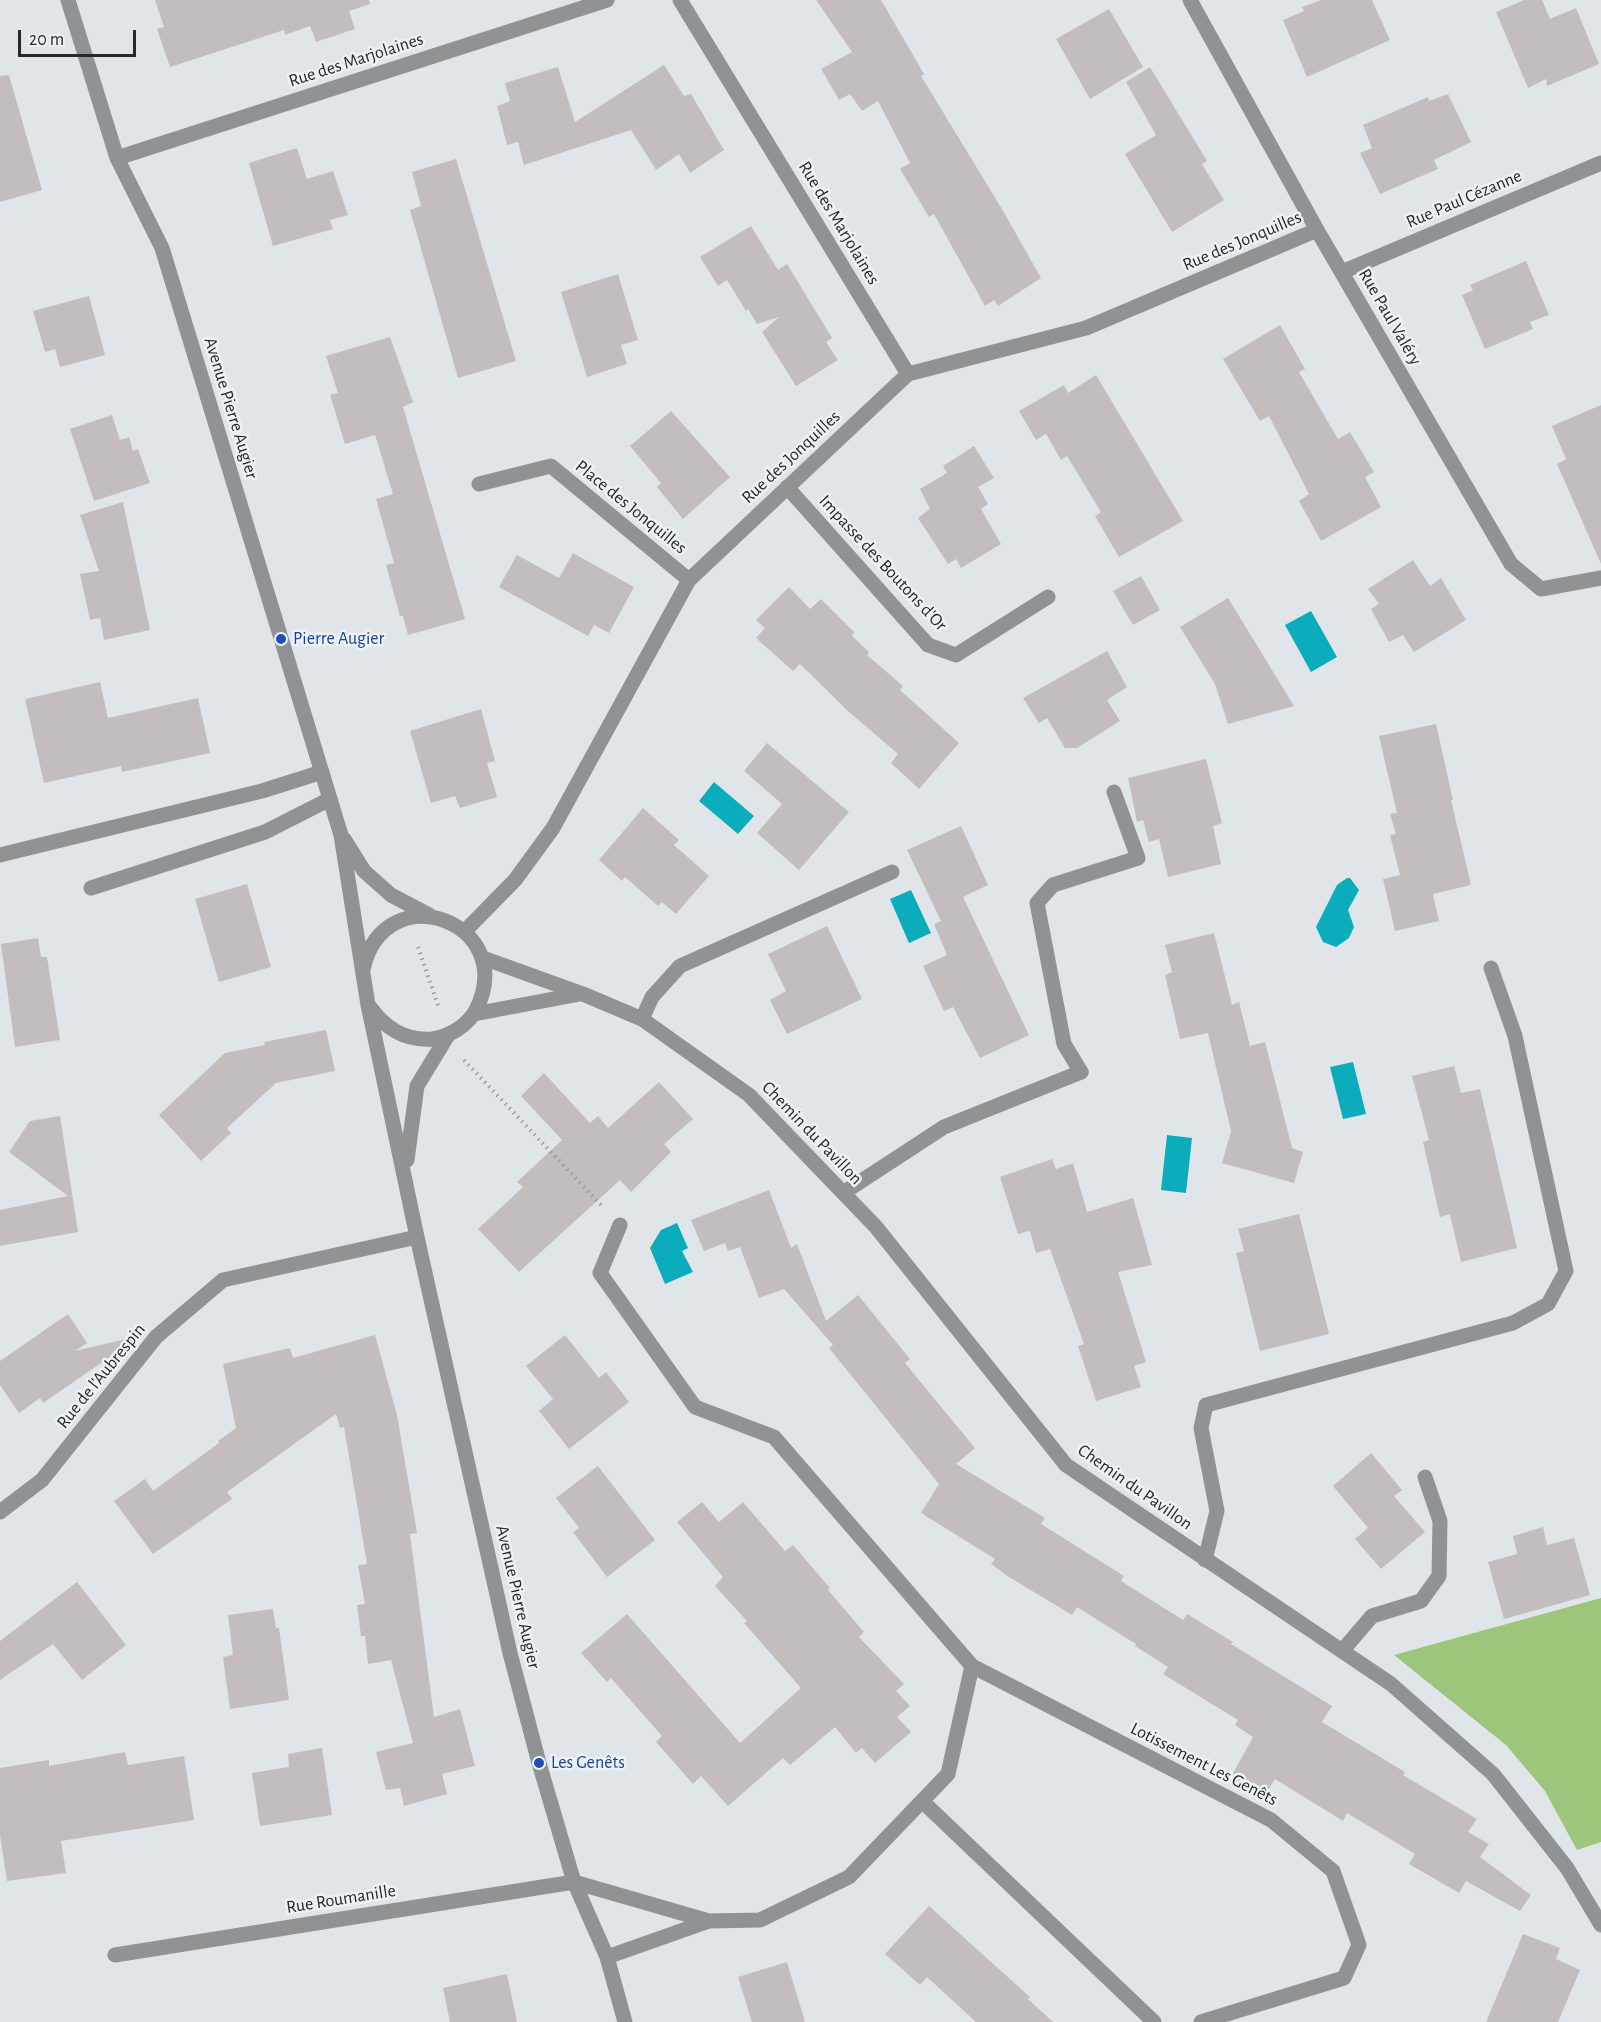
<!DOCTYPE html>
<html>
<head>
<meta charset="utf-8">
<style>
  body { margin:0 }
  #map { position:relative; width:1601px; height:2022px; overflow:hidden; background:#e0e5e9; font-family:"Alegreya Sans",sans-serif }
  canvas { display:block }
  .scale { position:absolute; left:18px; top:30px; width:118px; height:27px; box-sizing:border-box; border:3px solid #262829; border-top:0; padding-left:8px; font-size:18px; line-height:21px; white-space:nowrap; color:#262829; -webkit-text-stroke:4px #edf2f7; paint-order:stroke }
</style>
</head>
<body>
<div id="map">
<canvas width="1601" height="2022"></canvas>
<div class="scale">20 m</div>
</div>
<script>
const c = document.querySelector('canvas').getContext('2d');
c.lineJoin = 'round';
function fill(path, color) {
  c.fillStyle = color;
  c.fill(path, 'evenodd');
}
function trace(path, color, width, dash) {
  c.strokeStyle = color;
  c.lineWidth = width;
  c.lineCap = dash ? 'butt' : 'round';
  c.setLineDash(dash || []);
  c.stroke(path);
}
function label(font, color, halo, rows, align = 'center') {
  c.font = font + ' "Alegreya Sans",sans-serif';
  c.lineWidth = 5;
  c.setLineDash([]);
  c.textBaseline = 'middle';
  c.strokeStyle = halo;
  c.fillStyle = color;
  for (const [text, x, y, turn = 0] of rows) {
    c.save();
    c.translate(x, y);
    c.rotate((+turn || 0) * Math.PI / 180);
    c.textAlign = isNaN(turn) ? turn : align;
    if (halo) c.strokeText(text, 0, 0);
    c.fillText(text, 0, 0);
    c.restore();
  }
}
const green = new Path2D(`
  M 1601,1598 L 1601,1842 L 1577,1850 L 1545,1791 L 1506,1745 L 1394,1655 Z`);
const water = new Path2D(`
  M 1311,611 L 1337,657 L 1311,672 L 1285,625 Z
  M 714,782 L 754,816 L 738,834 L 699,801 Z
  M 1347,878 L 1350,878 L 1359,890 L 1348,910 L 1354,927 L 1349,938 L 1336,947 L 1323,942 L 1316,927 L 1337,885 Z
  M 911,890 L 931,933 L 909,943 L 890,899 Z
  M 1353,1062 L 1366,1114 L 1343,1119 L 1330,1067 Z
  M 1167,1135 L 1192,1138 L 1186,1193 L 1161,1190 Z
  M 677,1223 L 688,1248 L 682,1251 L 693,1272 L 665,1284 L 650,1248 L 661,1230 Z`);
const building = new Path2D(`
  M 155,0 L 369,0 L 370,4 L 349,11 L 355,29 L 316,42 L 310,26 L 285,35 L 284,30 L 170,67 L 157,29 L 164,27 Z
  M 816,0 L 881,0 L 924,74 L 921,76 L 1002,209 L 1041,278 L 998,306 L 994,300 L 985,306 L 934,214 L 929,217 L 900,169 L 910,163 L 878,101 L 862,111 L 850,94 L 839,100 L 821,69 L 852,52 Z
  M 1321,0 L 1372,0 L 1390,40 L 1307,77 L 1283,20 L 1304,11 L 1302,7 Z
  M 1524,0 L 1542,0 L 1550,19 L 1576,8 L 1599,64 L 1547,86 L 1546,79 L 1528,88 L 1496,12 Z
  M 1109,9 L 1143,67 L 1090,99 L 1056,39 Z
  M 664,65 L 684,96 L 691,94 L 724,150 L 690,173 L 679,154 L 656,170 L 631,130 L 524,165 L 518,142 L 507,145 L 497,106 L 510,101 L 505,83 L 558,67 L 575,122 Z
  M 1150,67 L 1207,161 L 1202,164 L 1224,200 L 1172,232 L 1125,154 L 1156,135 L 1126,82 Z
  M 9,75 L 42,190 L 0,202 L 0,76 Z
  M 1448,94 L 1471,142 L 1434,160 L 1438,169 L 1380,194 L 1360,153 L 1372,148 L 1363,125 L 1428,97 L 1429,101 Z
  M 297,148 L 307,179 L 333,171 L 348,215 L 330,220 L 333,229 L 273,246 L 249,163 Z
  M 456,159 L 516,361 L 458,378 L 410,210 L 421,206 L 412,172 Z
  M 751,226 L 778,270 L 787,264 L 832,338 L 826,342 L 838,360 L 796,386 L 762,332 L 779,317 L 757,324 L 748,309 L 746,311 L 727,280 L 718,286 L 700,257 Z
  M 1526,261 L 1549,315 L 1530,322 L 1533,329 L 1485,349 L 1462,295 L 1473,290 L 1470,285 Z
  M 618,274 L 638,340 L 621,345 L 627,364 L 587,377 L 561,292 Z
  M 89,296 L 105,355 L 60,367 L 55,349 L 45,352 L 33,311 Z
  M 1280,325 L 1305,369 L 1299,372 L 1338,439 L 1350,432 L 1374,472 L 1365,477 L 1381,507 L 1321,541 L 1299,501 L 1309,494 L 1269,416 L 1260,421 L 1223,359 Z
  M 390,337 L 413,402 L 403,407 L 465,619 L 408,635 L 403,616 L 400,616 L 386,565 L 394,563 L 376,499 L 393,494 L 375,435 L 345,444 L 330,395 L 338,393 L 326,356 Z
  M 1096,375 L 1183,521 L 1119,557 L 1095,516 L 1101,512 L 1067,456 L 1061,460 L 1046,434 L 1036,440 L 1019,411 L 1064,385 L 1068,393 Z
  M 1601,405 L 1601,564 L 1557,464 L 1566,459 L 1552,426 Z
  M 671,411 L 730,477 L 683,519 L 657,487 L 661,483 L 630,446 Z
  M 112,415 L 120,440 L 129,437 L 133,451 L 138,449 L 150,483 L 94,501 L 70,429 Z
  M 974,446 L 994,478 L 978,487 L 988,504 L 981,509 L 1001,544 L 961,568 L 956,559 L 948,564 L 918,518 L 930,509 L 920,489 L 947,473 L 943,466 Z
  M 123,502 L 150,630 L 104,640 L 100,618 L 90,620 L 80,574 L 99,571 L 80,515 Z
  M 573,553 L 634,587 L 609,633 L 594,625 L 588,636 L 499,587 L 517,555 L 559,578 Z
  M 1413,560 L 1430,586 L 1441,578 L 1466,620 L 1414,652 L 1403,635 L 1389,642 L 1371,609 L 1379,604 L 1368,589 Z
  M 1141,576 L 1160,610 L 1133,625 L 1113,591 Z
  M 789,587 L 810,609 L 821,599 L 854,632 L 852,636 L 869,652 L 867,655 L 903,686 L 900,690 L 959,743 L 919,789 L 891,763 L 898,754 L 848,711 L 800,664 L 793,671 L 756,638 L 765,628 L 756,620 Z
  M 1228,598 L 1294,706 L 1228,724 L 1215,684 L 1180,627 Z
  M 1107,651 L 1127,687 L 1107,700 L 1120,721 L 1077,748 L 1065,748 L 1047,718 L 1039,723 L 1023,698 Z
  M 100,682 L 108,718 L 198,698 L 210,753 L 122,772 L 121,766 L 44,783 L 25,699 Z
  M 481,709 L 495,761 L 487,763 L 497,797 L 460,808 L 455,796 L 431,803 L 410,731 Z
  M 1436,724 L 1453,800 L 1451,800 L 1471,885 L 1433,894 L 1439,921 L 1395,931 L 1383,879 L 1400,875 L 1390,835 L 1396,834 L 1390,814 L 1397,813 L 1379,736 Z
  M 767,743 L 849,812 L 799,870 L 757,833 L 782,804 L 744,771 Z
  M 1206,759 L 1222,823 L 1213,826 L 1221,864 L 1168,877 L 1159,839 L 1149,842 L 1143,820 L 1137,822 L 1128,778 Z
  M 643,808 L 679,840 L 674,845 L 709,876 L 676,914 L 662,902 L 658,906 L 625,877 L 622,881 L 599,860 Z
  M 961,826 L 988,885 L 963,897 L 1029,1035 L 980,1058 L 953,1007 L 944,1011 L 923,966 L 947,955 L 934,924 L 941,921 L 907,850 Z
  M 247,884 L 271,967 L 219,982 L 195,899 Z
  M 827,926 L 862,999 L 787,1034 L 770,1000 L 786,991 L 768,954 Z
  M 1214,933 L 1232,1005 L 1239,1002 L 1250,1046 L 1265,1042 L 1292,1148 L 1303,1152 L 1294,1183 L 1222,1163 L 1231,1131 L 1208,1033 L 1180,1039 L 1165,975 L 1172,972 L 1165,945 Z
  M 38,938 L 41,957 L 47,957 L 60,1040 L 15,1047 L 1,944 Z
  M 326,1030 L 335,1071 L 276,1083 L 227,1128 L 231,1133 L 201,1161 L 159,1115 L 225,1053 L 265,1045 L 264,1042 Z
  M 1454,1066 L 1461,1093 L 1480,1089 L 1517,1248 L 1461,1262 L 1450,1214 L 1440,1217 L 1423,1142 L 1429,1140 L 1412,1076 Z
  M 544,1073 L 590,1123 L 598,1116 L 608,1128 L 659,1082 L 693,1119 L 664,1144 L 671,1152 L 631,1192 L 620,1180 L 519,1272 L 478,1229 L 523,1187 L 517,1182 L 562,1140 L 521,1096 Z
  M 60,1116 L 78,1232 L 0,1246 L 0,1210 L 68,1196 L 9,1152 L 30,1121 Z
  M 1052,1159 L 1056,1169 L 1073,1163 L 1087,1212 L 1133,1198 L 1152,1265 L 1118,1272 L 1146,1362 L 1134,1366 L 1141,1387 L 1096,1401 L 1078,1346 L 1084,1344 L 1050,1249 L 1036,1253 L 1030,1231 L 1018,1234 L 1000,1177 Z
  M 769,1190 L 791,1248 L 797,1244 L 826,1321 L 858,1295 L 910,1359 L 905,1363 L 975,1448 L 956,1464 L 1045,1518 L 1041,1524 L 1124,1576 L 1121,1581 L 1183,1620 L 1187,1614 L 1233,1642 L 1231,1644 L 1332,1706 L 1322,1722 L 1405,1772 L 1403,1775 L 1477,1819 L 1468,1832 L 1489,1844 L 1480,1857 L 1531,1895 L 1520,1911 L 1466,1881 L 1459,1893 L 1409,1864 L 1415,1854 L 1347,1813 L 1343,1821 L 1275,1779 L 1265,1795 L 1231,1777 L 1253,1737 L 1235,1725 L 1238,1720 L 1163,1674 L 1168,1667 L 1135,1646 L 1136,1644 L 1077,1607 L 1072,1615 L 1009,1577 L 991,1564 L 995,1559 L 921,1513 L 939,1484 L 829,1348 L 833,1345 L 784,1289 L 759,1298 L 740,1247 L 728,1251 L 725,1243 L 704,1251 L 691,1220 Z
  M 1299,1214 L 1329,1334 L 1260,1351 L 1236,1253 L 1244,1251 L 1238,1229 Z
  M 68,1314 L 87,1343 L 75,1351 L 135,1337 L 136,1339 L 43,1403 L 40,1398 L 19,1413 L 0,1385 L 0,1361 Z
  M 375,1335 L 397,1415 L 417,1533 L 410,1534 L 434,1717 L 460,1709 L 475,1766 L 442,1774 L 447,1794 L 404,1806 L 400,1788 L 386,1790 L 376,1752 L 413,1743 L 391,1660 L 368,1664 L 365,1636 L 361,1636 L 357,1605 L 365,1604 L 358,1565 L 367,1564 L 344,1427 L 340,1428 L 336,1414 L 227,1492 L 232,1499 L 153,1554 L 114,1501 L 145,1479 L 153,1491 L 219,1443 L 218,1441 L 236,1428 L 223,1364 L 290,1348 L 293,1358 Z
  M 565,1335 L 599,1378 L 606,1372 L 629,1402 L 569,1449 L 539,1411 L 553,1399 L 526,1366 Z
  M 1371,1453 L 1402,1490 L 1394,1496 L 1425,1532 L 1381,1569 L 1355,1539 L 1368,1528 L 1333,1486 Z
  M 598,1466 L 655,1540 L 607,1577 L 573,1532 L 579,1528 L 556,1498 Z
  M 702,1502 L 719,1522 L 743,1502 L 785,1551 L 793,1545 L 830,1588 L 828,1590 L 864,1632 L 859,1637 L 904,1684 L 896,1691 L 910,1706 L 897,1717 L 911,1732 L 875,1763 L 862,1748 L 856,1753 L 835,1727 L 790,1765 L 783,1758 L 728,1806 L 701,1776 L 693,1784 L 656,1742 L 662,1736 L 611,1678 L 607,1682 L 581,1653 L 627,1614 L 740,1743 L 801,1688 L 744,1623 L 747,1621 L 715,1586 L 723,1577 L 677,1522 Z
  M 1543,1527 L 1547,1545 L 1574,1538 L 1590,1595 L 1504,1619 L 1488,1562 L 1517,1554 L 1513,1536 Z
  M 77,1582 L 126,1645 L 82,1680 L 53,1644 L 0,1680 L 0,1641 Z
  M 273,1609 L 276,1628 L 279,1628 L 289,1700 L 230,1709 L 223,1657 L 233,1655 L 228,1615 Z
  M 322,1748 L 332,1815 L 260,1826 L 252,1773 L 289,1767 L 288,1754 Z
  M 125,1752 L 128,1765 L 184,1756 L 194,1820 L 61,1841 L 66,1873 L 7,1881 L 0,1835 L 0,1768 L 49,1760 L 49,1766 Z
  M 929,1906 L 1030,1997 L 1028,1999 L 1053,2022 L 976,2022 L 927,1977 L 920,1985 L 885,1954 Z
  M 1523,1934 L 1560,1948 L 1556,1959 L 1580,1970 L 1558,2022 L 1486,2022 Z
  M 787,1962 L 805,2022 L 752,2022 L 738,1977 Z
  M 507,1974 L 517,2022 L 450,2022 L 443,1988 Z`);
const path = new Path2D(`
  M 418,947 L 439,1008
  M 464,1060 L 601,1205`);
const service = new Path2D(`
  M 0,855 L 262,791 L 322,772
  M 91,888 L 265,832 L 330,799
  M 642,1019 L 652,997 L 680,966 L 892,872
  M 1081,1072 L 1064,1044 L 1037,903 L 1053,885 L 1138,858 L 1114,792
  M 1342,1651 L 1372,1616 L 1421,1601 L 1439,1576 L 1440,1521 L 1425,1477`);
const minor = new Path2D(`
  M 68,0 L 117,158 L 162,248 L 341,835 L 368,1005 L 417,1237 L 510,1653 L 539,1763 L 574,1882 L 607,1957 L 625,2022
  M 680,0 L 908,374
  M 1190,0 L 1317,230 L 1511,564 L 1541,589 L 1601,578
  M 117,158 L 607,0
  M 1342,272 L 1601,163
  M 479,484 L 551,466 L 689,580
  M 787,487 L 928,645 L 956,655 L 1048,597
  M 344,839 L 364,871 L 391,895 L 429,915
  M 465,931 L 515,880 L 553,828 L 689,580 L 908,374 L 1086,328 L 1317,230
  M 483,958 L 583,994 L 642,1019 L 749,1095 L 876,1227 L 1066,1465 L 1391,1684 L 1493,1774 L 1567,1868 L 1601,1925
  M 363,969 C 385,873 520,922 476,1010 C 468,1025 449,1037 432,1039 C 405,1041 385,1028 370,1007
  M 474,1014 L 580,994
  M 407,1160 L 417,1086 L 448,1035
  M 843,1193 L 944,1127 L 1081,1072
  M 0,1512 L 42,1480 L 156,1337 L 223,1280 L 417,1237
  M 1205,1560 L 1217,1511 L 1201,1428 L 1206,1405 L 1513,1323 L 1548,1304 L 1566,1271 L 1515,1036 L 1491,968
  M 972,1666 L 1271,1820 L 1333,1871 L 1359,1945 L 1344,1978 L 1201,2022
  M 922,1801 L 1154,2022
  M 115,1955 L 574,1882 L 709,1921 L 760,1920 L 849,1877 L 948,1774 L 972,1666 L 774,1437 L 695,1407 L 600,1273 L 620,1225
  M 607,1957 L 709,1921`);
const markers = [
  [281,639,6,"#1a4fb4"],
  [539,1763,6,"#1a4fb4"]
];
const streetNames = [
  ["Rue des Marjolaines",356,60,-18],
  ["Rue Paul Cézanne",1464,199,-23],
  ["Rue des Marjolaines",839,223,59],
  ["Rue des Jonquilles",1242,241,-23],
  ["Rue Paul Valéry",1390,317,60],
  ["Avenue Pierre Augier",231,408,73],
  ["Rue des Jonquilles",791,457,-43],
  ["Place des Jonquilles",631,507,39],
  ["Impasse des Boutons d'Or",883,563,47],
  ["Chemin du Pavillon",812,1133,46],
  ["Rue de l'Aubrespin",101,1376,-51],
  ["Chemin du Pavillon",1135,1487,35],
  ["Avenue Pierre Augier",518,1597,77],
  ["Lotissement Les Genêts",1204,1764,27],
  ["Rue Roumanille",341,1899,-9]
];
const transitNames = [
  ["Pierre Augier",293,639],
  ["Les Genêts",551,1763]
];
fill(green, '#9dc57c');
fill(water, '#0bacbc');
fill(building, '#c4bdbf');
trace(path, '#9b9fa1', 4, [1.5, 4.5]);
trace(service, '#909294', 15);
trace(minor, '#909294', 15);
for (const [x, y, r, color] of markers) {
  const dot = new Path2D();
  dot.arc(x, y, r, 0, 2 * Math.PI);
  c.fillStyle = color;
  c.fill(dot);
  trace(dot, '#edf2f7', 2);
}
label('18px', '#262829', '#edf2f7', streetNames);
label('18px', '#164399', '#edf2f7', transitNames, 'left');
</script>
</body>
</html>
